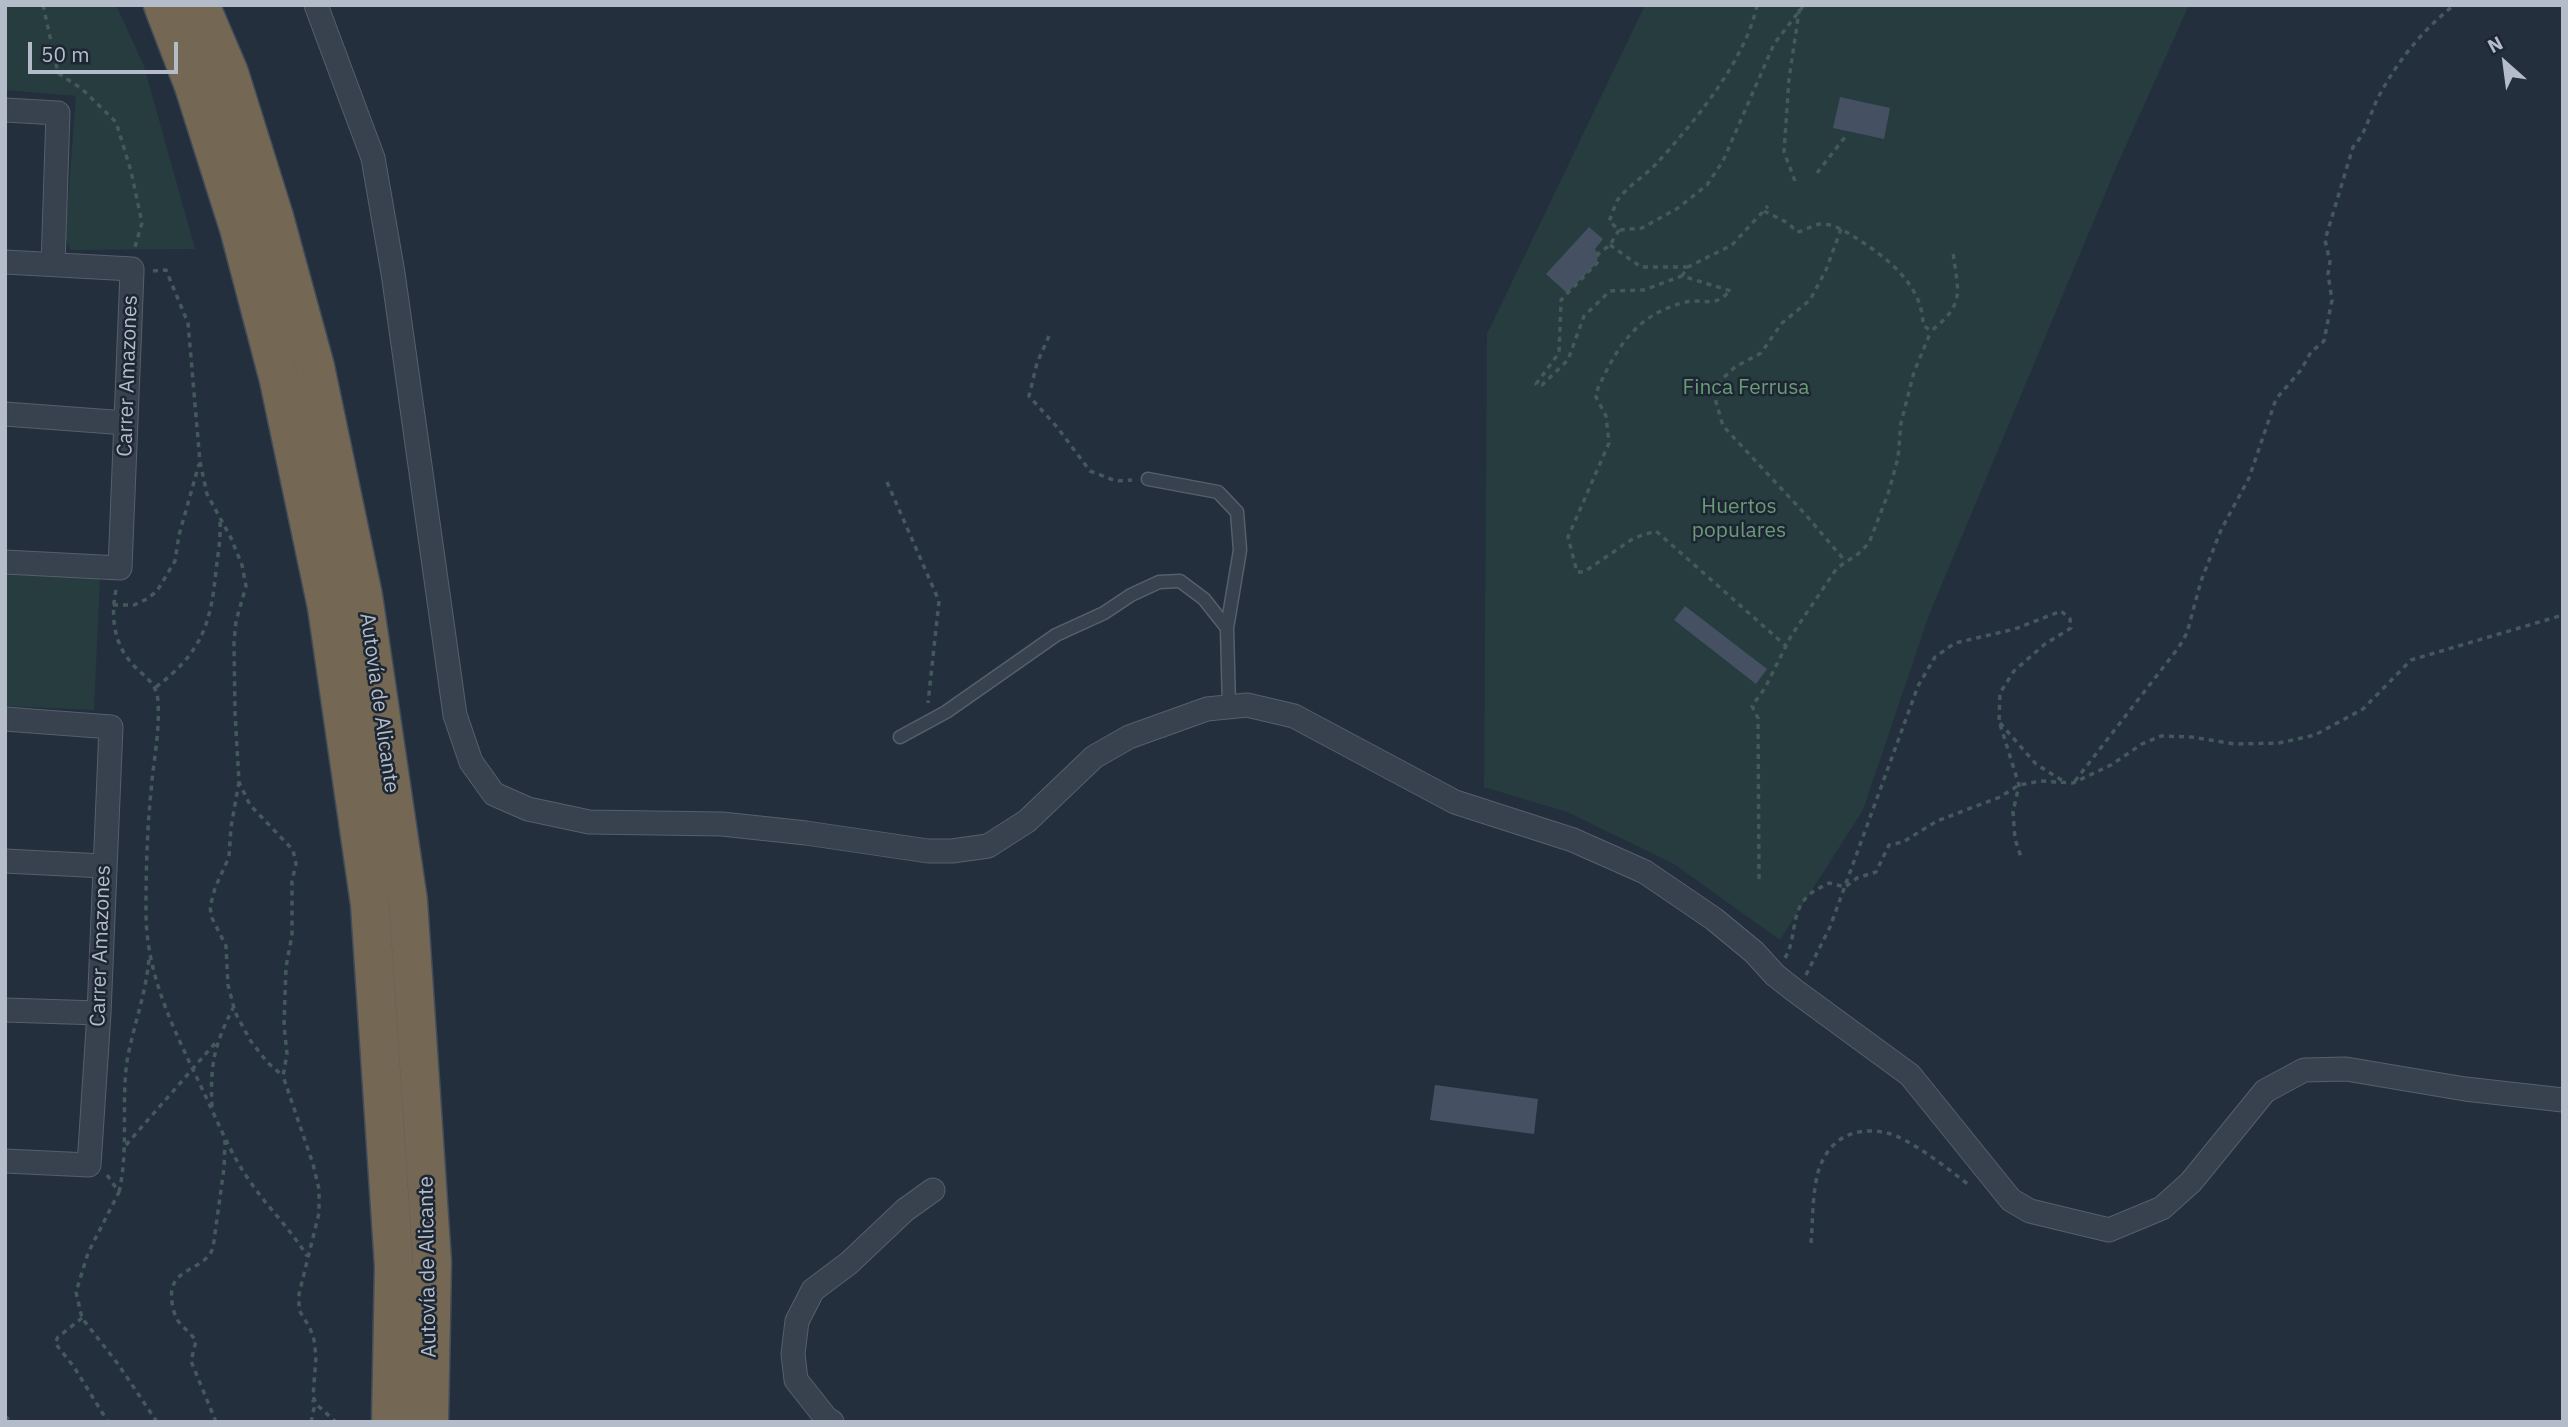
<!DOCTYPE html>
<html>
<head>
<meta charset="utf-8">
<style>
  body { margin:0 }
  #map { position:relative; width:2568px; height:1427px; overflow:hidden; background:#242f3e; font-family:"IBM Plex Sans",sans-serif }
  canvas { display:block }
  .frame { position:absolute; inset:0; border:7px solid #b4bcc9; pointer-events:none }
  .north { position:absolute; left:2470px; top:28px; width:70px; height:70px; -webkit-text-stroke:5px #1d2633; paint-order:stroke; rotate:332deg; font-size:19px; font-weight:700; line-height:28px; text-align:center; color:#b4bcc9 }
  .north::after { content:''; display:block; margin:auto; width:24px; height:32px; background:#b4bcc9; clip-path:polygon(50% 0,100% 100%,50% 72%,0 100%) }
  .scale { position:absolute; left:28px; top:42px; width:150px; height:32px; box-sizing:border-box; border:4px solid #b4bcc9; border-top:0; padding-left:9px; font-size:21px; line-height:24px; white-space:nowrap; color:#b4bcc9; -webkit-text-stroke:5px #1d2633; paint-order:stroke }
</style>
</head>
<body>
<div id="map">
<canvas width="2568" height="1427"></canvas>
<div class="frame"></div>
<div class="north">N</div>
<div class="scale">50 m</div>
</div>
<script>
const c = document.querySelector('canvas').getContext('2d');
c.lineJoin = 'round';
function fill(path, color) {
  c.fillStyle = color;
  c.fill(path, 'evenodd');
}
function trace(path, color, width, dash) {
  c.strokeStyle = color;
  c.lineWidth = width;
  c.lineCap = dash ? 'butt' : 'round';
  c.setLineDash(dash || []);
  c.stroke(path);
}
function label(font, color, halo, rows, align = 'center') {
  c.font = font + ' "IBM Plex Sans",sans-serif';
  c.lineWidth = 5;
  c.setLineDash([]);
  c.textBaseline = 'middle';
  c.strokeStyle = halo;
  c.fillStyle = color;
  for (const [text, x, y, turn = 0] of rows) {
    c.save();
    c.translate(x, y);
    c.rotate((+turn || 0) * Math.PI / 180);
    c.textAlign = isNaN(turn) ? turn : align;
    if (halo) c.strokeText(text, 0, 0);
    c.fillText(text, 0, 0);
    c.restore();
  }
}
const green = new Path2D(`
  M 5,5 L 116,5 L 144,66 L 195,249 L 71,250 L 65,238 L 76,96 L 5,90 Z
  M 1645,5 L 2189,5 L 2118,163 L 1929,615 L 1863,810 L 1780,940 L 1674,864 L 1567,812 L 1484,787 L 1487,334 Z
  M 5,573 L 100,577 L 94,710 L 5,706 Z`);
const building = new Path2D(`
  M 1840,97 L 1890,108 L 1884,139 L 1833,128 Z
  M 1589,227 L 1603,239 L 1595,249 L 1598,254 L 1597,263 L 1567,293 L 1546,274 Z
  M 1685,606 L 1767,669 L 1756,684 L 1674,620 Z
  M 1435,1085 L 1538,1099 L 1534,1134 L 1430,1120 Z`);
const path = new Path2D(`
  M 43,5 L 58,73 L 82,89 L 116,122 L 131,171 L 142,223 L 134,250
  M 1757,5 C 1746,60 1693,124 1656,164 C 1645,176 1626,187 1617,201 C 1614,207 1612,215 1609,221 L 1619,230 L 1642,228 L 1678,208 L 1707,185 L 1723,161 L 1774,44 L 1804,5
  M 1817,173 L 1845,137
  M 1795,181 L 1784,152 L 1789,79 L 1800,5
  M 1764,211 L 1788,223 L 1797,232 C 1805,231 1813,224 1822,224 C 1835,224 1846,232 1856,238 C 1886,257 1923,285 1923,325 L 1931,331 C 1966,303 1958,293 1953,252
  M 1841,229 L 1826,270 L 1810,300 L 1782,323 L 1761,353 L 1735,367 L 1721,380 L 1717,391 L 1716,402 L 1723,426 L 1805,514 L 1846,562
  M 1619,230 L 1610,245 L 1598,254 L 1597,263 L 1561,300 L 1559,353 L 1536,384 L 1542,385 L 1568,360 L 1584,316 L 1610,291 L 1644,290 L 1682,276 L 1731,291 C 1727,293 1722,299 1718,300 C 1709,304 1696,299 1686,302 C 1635,314 1615,350 1595,395 L 1606,416 L 1609,443 L 1568,537 L 1577,572 L 1584,572 L 1634,538 L 1656,531 L 1786,646
  M 1610,245 L 1641,267 L 1688,267
  M 153,271 L 166,270 L 188,323 L 200,462 L 207,494 L 231,538 L 242,565 L 246,586 L 236,621 L 234,642 L 235,713 L 239,782 L 250,805 L 293,850 L 296,864 L 292,881 L 292,935 L 286,967 L 284,1025 L 287,1054 L 283,1076 L 313,1164 L 319,1189 L 319,1213 L 299,1294 L 299,1310 L 310,1328 L 314,1340 L 316,1357 L 313,1397 L 317,1405 L 336,1422
  M 1682,276 L 1688,267 L 1732,245 L 1768,206
  M 1049,336 L 1037,363 L 1029,396 L 1057,427 L 1090,471 L 1116,481 L 1132,480
  M 887,482 L 939,601 L 928,703
  M 116,590 C 111,614 113,640 129,660 C 141,676 157,680 158,702 C 160,732 153,763 151,792 C 147,830 146,871 146,909 C 145,977 177,1035 205,1095 C 219,1124 230,1153 249,1180 C 267,1207 290,1228 307,1256
  M 113,605 L 134,605 L 147,599 L 157,591 L 175,561 L 179,535 L 199,464
  M 156,687 C 201,653 211,625 216,570 C 218,554 221,538 220,521
  M 2000,723 L 2036,764 L 2063,781
  M 2075,781 L 2179,647 L 2187,633 L 2201,581 L 2221,530 L 2249,478 L 2276,399 L 2301,370 L 2311,352 L 2324,341 L 2332,300 L 2328,274 L 2330,262 L 2325,240 L 2353,147 C 2367,132 2370,112 2380,94 C 2399,59 2423,30 2454,5
  M 239,782 L 231,827 L 229,857 L 215,888 L 210,907 L 212,918 L 226,946 L 228,985 L 235,1012 L 250,1040 L 267,1062 L 283,1076
  M 1759,879 L 1758,718 L 1752,706 L 1765,688 L 1791,636 L 1837,568 L 1858,554 L 1869,543 L 1888,494 L 1898,458 L 1901,423 L 1914,372 L 1931,331
  M 1785,958 C 1797,939 1790,911 1809,895 C 1814,890 1822,887 1829,883 L 1845,887 L 1857,878 L 1876,872 L 1889,845 L 1903,842 L 1937,821 L 2000,797 L 2019,785 L 2041,781 L 2073,783 L 2111,765 L 2142,744 L 2161,736 L 2191,737 L 2235,744 L 2279,743 L 2315,735 L 2363,709 L 2411,660 L 2563,615
  M 1806,975 L 1830,927 L 1918,686 L 1935,657 L 1955,643 L 2015,629 L 2061,611 L 2070,619 L 2071,628 L 2045,644 L 2014,671 L 2000,693 L 1999,721 L 2019,785 L 2013,812 L 2015,839 L 2022,860
  M 212,1107 C 210,1064 214,1046 233,1008
  M 126,1145 L 217,1041
  M 107,1175 L 119,1192 L 88,1253 L 76,1292 L 82,1318 L 118,1364 L 157,1422
  M 119,1192 C 129,1148 121,1105 127,1061 C 133,1027 146,994 149,959
  M 1811,1243 C 1813,1220 1812,1192 1819,1169 C 1830,1137 1856,1126 1887,1133 C 1908,1137 1951,1171 1969,1185
  M 82,1318 L 58,1337 L 55,1343 L 74,1367 L 108,1422
  M 5,1416 L 11,1422
  M 216,1422 L 191,1361 L 196,1341 C 190,1331 178,1325 175,1315 C 159,1264 202,1276 213,1248 L 224,1168 L 225,1140
  M 311,1422 L 314,1408 L 313,1400`);
const service = new Path2D(`
  M 1148,479 L 1218,492 L 1237,512 L 1240,550 L 1227,628 L 1229,707
  M 900,737 L 946,712 L 1056,635 L 1104,613 L 1131,595 L 1159,582 L 1180,581 L 1204,599 L 1227,628`);
const minor = new Path2D(`
  M 316,5 L 373,158 L 393,273 L 455,715 L 471,762 L 494,794 L 528,809 L 589,822 L 722,824 L 806,833 L 928,851 L 952,851 L 988,846 L 1027,821 L 1094,757 L 1129,737 L 1207,709 L 1247,705 L 1294,716 L 1455,802 L 1573,840 L 1645,872 L 1714,919 L 1754,952 L 1775,975 L 1794,990 L 1910,1075 L 2011,1200 L 2030,1211 L 2109,1230 L 2162,1208 L 2191,1182 L 2265,1091 L 2304,1070 L 2346,1069 L 2465,1089 L 2563,1100
  M 5,110 L 58,113 L 53,264
  M 5,262 L 132,269 L 132,272 L 120,568 L 5,562
  M 5,414 L 126,423
  M 5,719 L 111,727 L 99,1013 L 89,1165 L 5,1161
  M 5,861 L 104,866
  M 5,1010 L 99,1013
  M 832,1422 L 826,1418 L 796,1380 L 793,1354 L 797,1321 L 813,1290 L 849,1263 L 905,1210 L 933,1190`);
const motorway = new Path2D(`
  M 163,5 L 194,86 L 239,228 L 279,380 L 327,607 L 370,904 L 394,1266 L 391,1422
  M 200,5 L 229,73 L 274,217 L 315,367 L 363,596 L 408,901 L 432,1262 L 429,1422`);
const streetNames = [
  ["Carrer Amazones",128,376,-88],
  ["Autovía de Alicante",379,703,82],
  ["Carrer Amazones",101,946,-88],
  ["Autovía de Alicante",428,1267,-91]
];
const parkNames = [
  ["Finca Ferrusa",1746,388],
  ["Huertos",1739,507],
  ["populares",1739,531]
];
fill(green, '#263c3f');
fill(building, '#455162');
trace(service, '#565f6c', 15);
trace(minor, '#565f6c', 25);
trace(motorway, '#434c59', 41);
trace(path, '#44595c', 3.5, [5, 5]);
trace(service, '#38414e', 12);
trace(minor, '#38414e', 23);
trace(motorway, '#746855', 38);
label('21px', '#b4bcc9', '#1d2633', streetNames);
label('21px', '#6b9a76', '#1d2633', parkNames);
</script>
</body>
</html>
